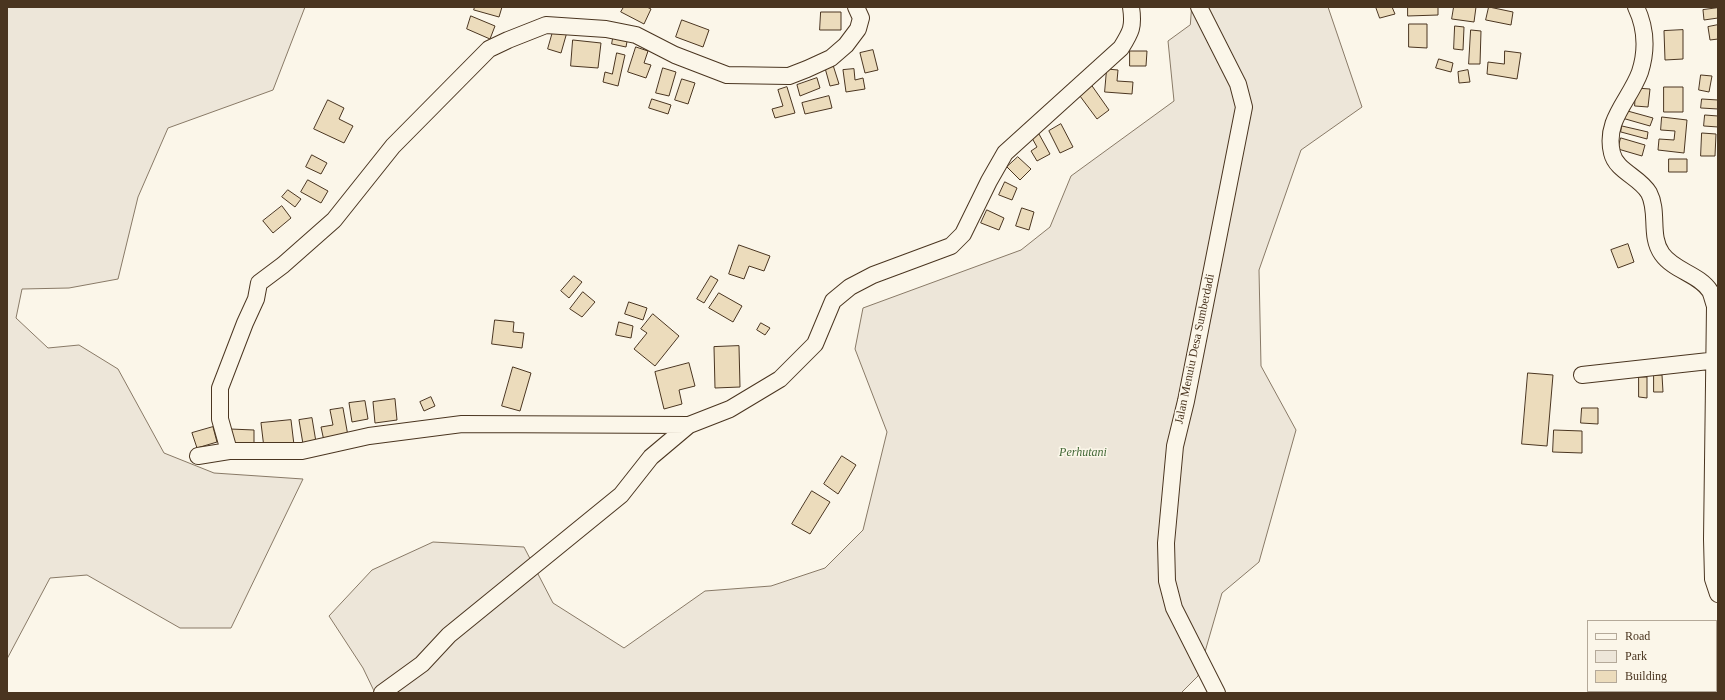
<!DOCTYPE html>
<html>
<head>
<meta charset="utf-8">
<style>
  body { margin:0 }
  #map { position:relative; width:1725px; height:700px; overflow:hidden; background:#fbf6e9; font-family:Georgia,serif }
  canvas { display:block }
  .frame { position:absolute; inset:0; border:8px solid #4a3520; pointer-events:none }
  .legend { position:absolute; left:1587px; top:620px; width:130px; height:72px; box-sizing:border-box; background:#fbf6e9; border:1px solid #b4a999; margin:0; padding:5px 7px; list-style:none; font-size:12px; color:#4a3520 }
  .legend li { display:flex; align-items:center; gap:8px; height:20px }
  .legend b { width:20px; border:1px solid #b4a999 }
</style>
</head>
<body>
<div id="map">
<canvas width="1725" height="700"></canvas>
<div class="frame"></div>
<ul class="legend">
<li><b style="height:5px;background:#fbf6e9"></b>Road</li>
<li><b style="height:11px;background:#ede6d9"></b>Park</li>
<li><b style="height:11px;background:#ecdcbc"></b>Building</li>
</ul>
</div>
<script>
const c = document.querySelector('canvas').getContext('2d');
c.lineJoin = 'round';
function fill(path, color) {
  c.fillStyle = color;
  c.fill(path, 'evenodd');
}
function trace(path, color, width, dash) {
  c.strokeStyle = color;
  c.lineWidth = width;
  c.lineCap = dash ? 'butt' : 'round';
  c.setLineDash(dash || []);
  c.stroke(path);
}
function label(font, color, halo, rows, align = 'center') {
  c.font = font + ' Georgia,serif';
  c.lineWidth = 3;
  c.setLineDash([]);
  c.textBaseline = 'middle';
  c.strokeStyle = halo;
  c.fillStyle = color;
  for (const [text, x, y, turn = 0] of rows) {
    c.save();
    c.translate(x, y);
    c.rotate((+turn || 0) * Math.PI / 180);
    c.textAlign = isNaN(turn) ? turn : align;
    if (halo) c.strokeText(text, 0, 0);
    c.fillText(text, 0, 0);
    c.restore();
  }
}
const green = new Path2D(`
  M 7,7 L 305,7 L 273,90 L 168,128 L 138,197 L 118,279 L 69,288 L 22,289 L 16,318 L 48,348 L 79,345 L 118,369 L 164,453 L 214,473 L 303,479 L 231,628 L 180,628 L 87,575 L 50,578 L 7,659 Z
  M 1192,7 L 1328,7 L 1362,107 L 1301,150 L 1259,270 L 1261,366 L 1296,430 L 1259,562 L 1222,593 L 1198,676 L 1181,693 L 375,693 L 363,668 L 329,616 L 372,570 L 433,542 L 524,547 L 553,603 L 624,648 L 705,591 L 771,586 L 825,568 L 863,530 L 887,432 L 855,349 L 863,308 L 1021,250 L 1050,227 L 1071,176 L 1174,101 L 1168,41 L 1190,25 Z`);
const building = new Path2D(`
  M 475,7 L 502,7 L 499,17 L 474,10 Z
  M 624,7 L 647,7 L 651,9 L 644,24 L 621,12 Z
  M 1376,7 L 1392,7 L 1395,14 L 1380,18 Z
  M 1408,7 L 1438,7 L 1438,15 L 1408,16 Z
  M 1454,7 L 1476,7 L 1474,22 L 1452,19 Z
  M 1489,7 L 1513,12 L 1511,25 L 1486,20 Z
  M 1718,8 L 1718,18 L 1704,20 L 1703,10 Z
  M 821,12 L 841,12 L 841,30 L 820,30 Z
  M 471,16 L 495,26 L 490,39 L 467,29 Z
  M 682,20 L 709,30 L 703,47 L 676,37 Z
  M 1409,24 L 1427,24 L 1427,48 L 1409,47 Z
  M 1718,25 L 1718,39 L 1710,40 L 1708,27 Z
  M 1455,26 L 1464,27 L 1463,50 L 1454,49 Z
  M 554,28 L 567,32 L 561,53 L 548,49 Z
  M 1471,30 L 1481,31 L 1480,64 L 1469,64 Z
  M 1683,30 L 1683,59 L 1665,60 L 1664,31 Z
  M 614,33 L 628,36 L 626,47 L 612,44 Z
  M 573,40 L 601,43 L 598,68 L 571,66 Z
  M 636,47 L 648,51 L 644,63 L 651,65 L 646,78 L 628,72 Z
  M 873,50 L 878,70 L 865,73 L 860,53 Z
  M 1130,51 L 1147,51 L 1146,66 L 1130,66 Z
  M 1505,51 L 1521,53 L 1517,79 L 1487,74 L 1488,62 L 1504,64 Z
  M 617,53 L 625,55 L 618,86 L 603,82 L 605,72 L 612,74 Z
  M 1439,59 L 1453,63 L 1451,72 L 1436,68 Z
  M 833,65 L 839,84 L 830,86 L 825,68 Z
  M 663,68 L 676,72 L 669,96 L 656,93 Z
  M 854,69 L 855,80 L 863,78 L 865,89 L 846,92 L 843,70 Z
  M 1107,69 L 1118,70 L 1117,81 L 1133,82 L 1132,94 L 1105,92 Z
  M 1468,70 L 1470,82 L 1459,83 L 1458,72 Z
  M 1701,75 L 1712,76 L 1709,92 L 1699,90 Z
  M 817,78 L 820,88 L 800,96 L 797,85 Z
  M 682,79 L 695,83 L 688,104 L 675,100 Z
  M 1090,83 L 1109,110 L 1097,119 L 1077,92 Z
  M 787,87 L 795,113 L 775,118 L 772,109 L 783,106 L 778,90 Z
  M 1664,87 L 1683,87 L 1683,112 L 1664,112 Z
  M 1636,88 L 1650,89 L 1648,107 L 1635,106 Z
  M 829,96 L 832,108 L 805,114 L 802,103 Z
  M 652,99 L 671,105 L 668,114 L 649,108 Z
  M 1702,99 L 1718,100 L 1718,109 L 1701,108 Z
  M 328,100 L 344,108 L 339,119 L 353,126 L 344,143 L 314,129 Z
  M 1624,110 L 1653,118 L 1650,126 L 1622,118 Z
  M 1705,115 L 1718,116 L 1718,127 L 1704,126 Z
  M 1662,117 L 1687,120 L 1684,153 L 1658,150 L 1659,139 L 1674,140 L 1675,131 L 1661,130 Z
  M 1061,124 L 1073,147 L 1060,153 L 1049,131 Z
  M 1622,126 L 1648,132 L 1647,139 L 1621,132 Z
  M 1702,133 L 1716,134 L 1715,156 L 1701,156 Z
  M 1039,134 L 1050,154 L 1037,161 L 1031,151 L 1037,147 L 1032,138 Z
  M 1621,138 L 1645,145 L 1642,156 L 1618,149 Z
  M 312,155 L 327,163 L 321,174 L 306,167 Z
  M 1018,157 L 1031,169 L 1020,180 L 1007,167 Z
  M 1669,159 L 1687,159 L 1687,172 L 1669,172 Z
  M 308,180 L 328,191 L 321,203 L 301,192 Z
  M 1005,182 L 1017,188 L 1012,200 L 999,195 Z
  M 288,190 L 301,199 L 295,207 L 282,197 Z
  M 282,206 L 291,218 L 273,233 L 263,221 Z
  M 1022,208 L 1034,212 L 1029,230 L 1016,226 Z
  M 987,210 L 1004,218 L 999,230 L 981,223 Z
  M 1628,244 L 1634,262 L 1618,268 L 1611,250 Z
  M 739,245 L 770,256 L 764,271 L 749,266 L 744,279 L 729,274 Z
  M 574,276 L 582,282 L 569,298 L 561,291 Z
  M 711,276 L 718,280 L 704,303 L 697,299 Z
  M 583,292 L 595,302 L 582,317 L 570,309 Z
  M 719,293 L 742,306 L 733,322 L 709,308 Z
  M 629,302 L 647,308 L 643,320 L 625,314 Z
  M 653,314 L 679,336 L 655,366 L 634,349 L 647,333 L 641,329 Z
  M 495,320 L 514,322 L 513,332 L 524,333 L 522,348 L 492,344 Z
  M 619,322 L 633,326 L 631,338 L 616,335 Z
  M 761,323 L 770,328 L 765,335 L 757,330 Z
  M 739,346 L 740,387 L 715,388 L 714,347 Z
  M 689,363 L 695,386 L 679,390 L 682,404 L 664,409 L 655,372 Z
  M 513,367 L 531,373 L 520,411 L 502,406 Z
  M 1528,373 L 1553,375 L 1547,446 L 1522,444 Z
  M 1654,375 L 1662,375 L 1663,392 L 1654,392 Z
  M 1639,377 L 1647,377 L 1647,398 L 1639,397 Z
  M 431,397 L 435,406 L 424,411 L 420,402 Z
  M 395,399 L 397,420 L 375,423 L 373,402 Z
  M 365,401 L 368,419 L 352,422 L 349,403 Z
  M 343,408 L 348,436 L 324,441 L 321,427 L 333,425 L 330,410 Z
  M 1582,408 L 1598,408 L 1598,424 L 1581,423 Z
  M 312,418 L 316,442 L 303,444 L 299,420 Z
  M 291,420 L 294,445 L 264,448 L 261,423 Z
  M 213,427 L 217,442 L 197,448 L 192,433 Z
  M 230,429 L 254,430 L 254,443 L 230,443 Z
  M 1554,430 L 1582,431 L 1582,453 L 1553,452 Z
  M 842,456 L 856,465 L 838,494 L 824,484 Z
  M 812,491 L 830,502 L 810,534 L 792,524 Z`);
const minor = new Path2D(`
  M 1199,7 L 1238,84 L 1244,107 L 1186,401 L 1175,446 L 1166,543 L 1167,581 L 1174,608 L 1217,693
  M 1636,7 C 1646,28 1647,50 1640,72 C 1630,100 1604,120 1612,153 C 1616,171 1640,177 1649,193 C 1659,212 1649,236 1662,254 C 1674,271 1699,274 1710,291 C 1712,295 1713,301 1715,306 L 1712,539 L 1713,579 L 1718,594
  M 1582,375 L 1718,360
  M 229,451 L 220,419 L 220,388 L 245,323 L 256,299 L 259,283 L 283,265 L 334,220 L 393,146 L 489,49 L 508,40 L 546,25 L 606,29 L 636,35 L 675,55 L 727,75 L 789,76 L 807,69 L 831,58 L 846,45 L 858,29 L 861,18 L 856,7
  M 198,456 L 229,451 L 302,451 L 369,436 L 462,424 L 689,425 L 730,409 L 780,379 L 815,344 L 833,301 L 850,287 L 873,275 L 951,246 L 963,234 L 989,181 L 1005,153 L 1121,48 C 1131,32 1134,27 1131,7
  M 382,693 L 422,664 L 449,635 L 621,495 L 651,457 L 689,425`);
const streetNames = [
  ["Jalan Menuiu Desa Sumberdadi",1195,349,-78]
];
const parkNames = [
  ["Perhutani",1083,453]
];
fill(green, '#ede6d9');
trace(green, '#887966', 1);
fill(building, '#ecdcbc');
trace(building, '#4a3520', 1);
trace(minor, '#4a3520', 18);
trace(minor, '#fbf6e9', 16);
label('12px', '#4a3520', '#fbf6e9', streetNames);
label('italic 12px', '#436837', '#fbf6e9', parkNames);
</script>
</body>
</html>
